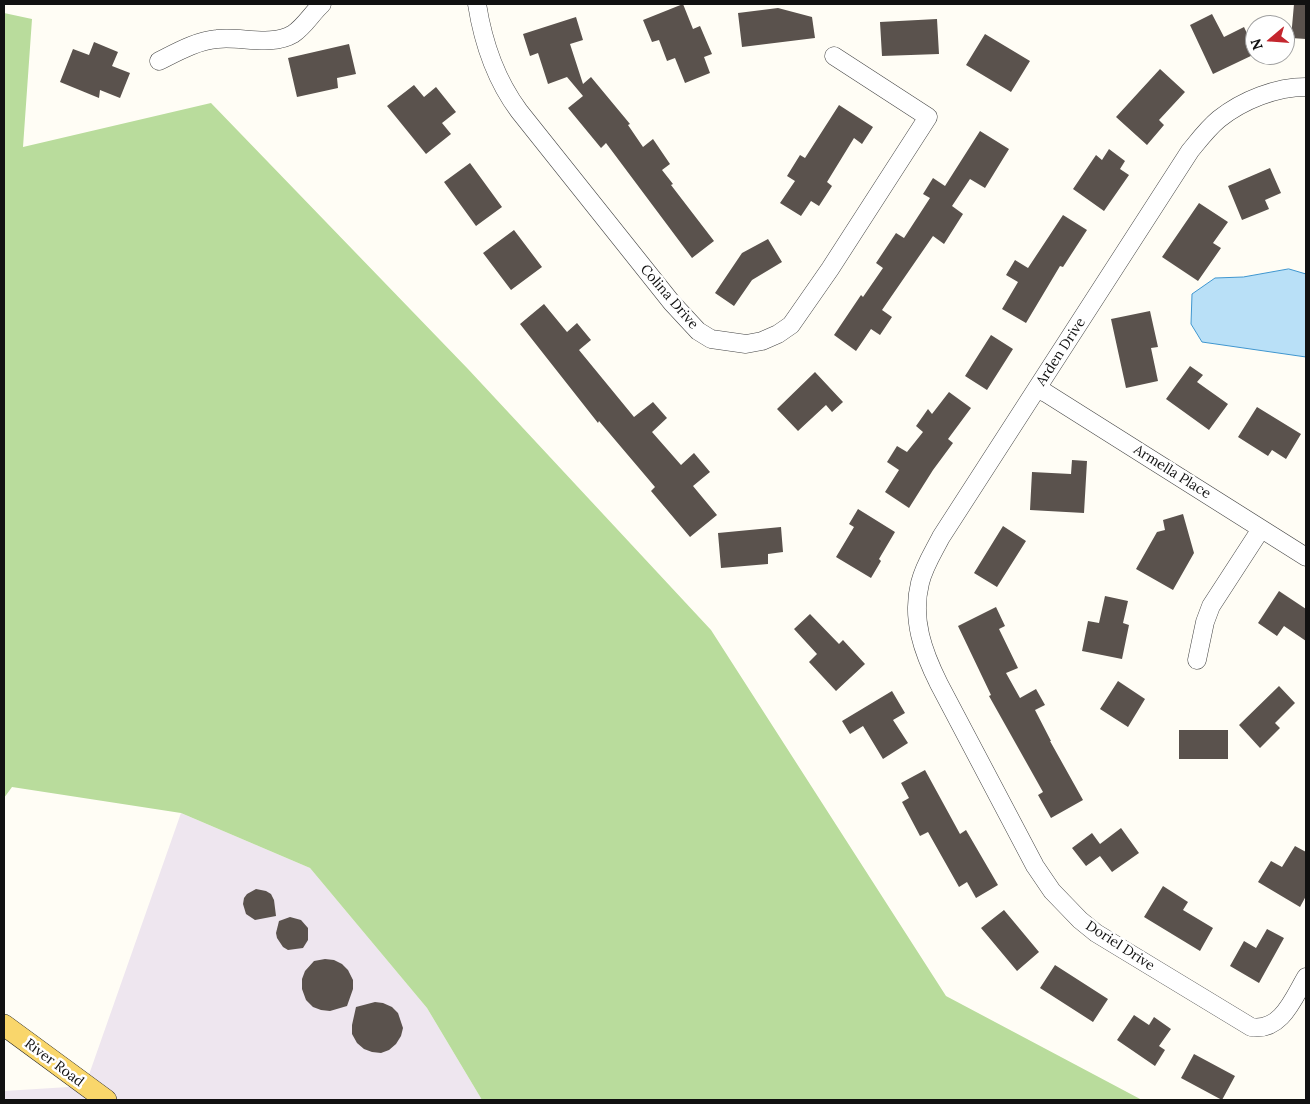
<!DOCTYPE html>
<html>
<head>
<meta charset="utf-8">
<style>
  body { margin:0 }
  #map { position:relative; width:1310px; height:1104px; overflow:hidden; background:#fffdf5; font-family:Lora,serif }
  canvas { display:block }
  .frame { position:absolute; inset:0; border:5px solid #111; pointer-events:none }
  .north { position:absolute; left:1245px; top:15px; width:50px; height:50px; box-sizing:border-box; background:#fff; border:1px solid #a0a0a0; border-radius:50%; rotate:252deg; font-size:14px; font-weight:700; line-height:20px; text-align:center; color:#111 }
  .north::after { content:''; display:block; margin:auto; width:18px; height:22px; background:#c4262e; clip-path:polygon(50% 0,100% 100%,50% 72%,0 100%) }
</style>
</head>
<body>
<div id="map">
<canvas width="1310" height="1104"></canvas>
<div class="frame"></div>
<div class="north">N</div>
</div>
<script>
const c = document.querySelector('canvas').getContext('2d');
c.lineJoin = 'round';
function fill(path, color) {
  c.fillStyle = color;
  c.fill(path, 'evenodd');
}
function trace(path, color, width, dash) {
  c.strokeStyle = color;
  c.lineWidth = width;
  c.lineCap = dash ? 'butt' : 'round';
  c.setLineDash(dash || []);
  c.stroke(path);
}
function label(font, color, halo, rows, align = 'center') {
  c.font = font + ' Lora,serif';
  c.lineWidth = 5;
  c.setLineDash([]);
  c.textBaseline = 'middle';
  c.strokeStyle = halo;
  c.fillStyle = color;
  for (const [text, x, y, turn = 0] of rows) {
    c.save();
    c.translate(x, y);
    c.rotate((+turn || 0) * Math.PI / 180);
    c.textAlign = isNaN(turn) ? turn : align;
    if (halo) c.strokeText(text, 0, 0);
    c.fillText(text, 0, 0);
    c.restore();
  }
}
const industrial = new Path2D(`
  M 181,813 L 310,868 L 427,1008 L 482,1100 L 4,1100 L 4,1091 L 85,1086 Z`);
const forest = new Path2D(`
  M 4,13 L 32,19 L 23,147 L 211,103 L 468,369 L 711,630 L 946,996 L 1142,1100 L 482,1100 L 427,1008 L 310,868 L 181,813 L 12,787 L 4,798 Z`);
const water = new Path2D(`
  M 1289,269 L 1306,274 L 1306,357 L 1202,342 L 1191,324 L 1192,294 L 1215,278 L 1243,277 Z`);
const building = new Path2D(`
  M 683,4 L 693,29 L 700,26 L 712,54 L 704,57 L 710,73 L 685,83 L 675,58 L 667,61 L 659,40 L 652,42 L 643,20 Z
  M 1294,4 L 1306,4 L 1306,39 L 1291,38 Z
  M 778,8 L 812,17 L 815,38 L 742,47 L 738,13 Z
  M 1212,14 L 1224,37 L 1244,27 L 1255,50 L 1255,54 L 1213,74 L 1190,25 Z
  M 576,17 L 583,40 L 570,44 L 583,84 L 591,77 L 630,124 L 628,125 L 643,147 L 653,139 L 670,164 L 662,170 L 673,184 L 671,185 L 714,241 L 692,258 L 606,143 L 601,148 L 568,108 L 583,96 L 567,77 L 548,84 L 538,53 L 530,56 L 523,34 Z
  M 937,19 L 939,54 L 882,56 L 880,22 Z
  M 985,34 L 1030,61 L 1011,92 L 966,65 Z
  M 94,42 L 118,52 L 112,66 L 130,73 L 120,98 L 100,90 L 99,98 L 60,82 L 73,49 L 89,55 Z
  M 349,44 L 356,74 L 337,78 L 338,88 L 297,97 L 288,58 Z
  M 1160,69 L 1185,92 L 1159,120 L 1164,125 L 1147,145 L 1116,117 Z
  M 414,85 L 424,97 L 436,87 L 456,112 L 442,123 L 451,134 L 426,154 L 387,106 Z
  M 839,105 L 873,127 L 862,144 L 854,138 L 827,182 L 832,186 L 819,206 L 811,201 L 801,216 L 780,203 L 795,181 L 787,176 L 800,155 L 805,158 Z
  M 980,131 L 1009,149 L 985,188 L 970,179 L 952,206 L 963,214 L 944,244 L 933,236 L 882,310 L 892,317 L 880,335 L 871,329 L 856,351 L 834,335 L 861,295 L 863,297 L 883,268 L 876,263 L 896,233 L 904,238 L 930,198 L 923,194 L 933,178 L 945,186 Z
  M 1109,149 L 1125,161 L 1120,169 L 1129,175 L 1104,211 L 1073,189 L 1096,155 L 1102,160 Z
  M 470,163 L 502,207 L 476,226 L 444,182 Z
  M 1270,168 L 1281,193 L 1265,200 L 1269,209 L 1242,220 L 1228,186 Z
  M 1199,203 L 1228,222 L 1213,243 L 1221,248 L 1198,281 L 1162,257 Z
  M 1063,215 L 1087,230 L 1063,267 L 1060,266 L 1026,323 L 1002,309 L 1018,282 L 1006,275 L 1015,260 L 1028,268 Z
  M 514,230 L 542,267 L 511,290 L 483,253 Z
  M 768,239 L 782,262 L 752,280 L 734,306 L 715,293 L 742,253 Z
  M 544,304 L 567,332 L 577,323 L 591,340 L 579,350 L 634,417 L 653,402 L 667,418 L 652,432 L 681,465 L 694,453 L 710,472 L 693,486 L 717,515 L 690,537 L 651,491 L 655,487 L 599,421 L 598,423 L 520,324 Z
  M 1150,311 L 1158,347 L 1151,348 L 1158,381 L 1126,388 L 1111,319 Z
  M 991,335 L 1013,349 L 987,390 L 965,376 Z
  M 1190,366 L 1203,375 L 1197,382 L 1228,404 L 1209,430 L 1166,399 Z
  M 815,372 L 843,402 L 832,412 L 826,405 L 798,431 L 777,409 Z
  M 949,392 L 971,408 L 948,439 L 953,443 L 933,470 L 909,508 L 885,492 L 899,470 L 887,462 L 897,446 L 907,452 L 923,432 L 916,426 L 928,409 L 932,414 Z
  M 1257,407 L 1301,434 L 1286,459 L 1272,450 L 1268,456 L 1238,437 Z
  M 1072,460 L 1087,461 L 1084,513 L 1030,510 L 1032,472 L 1071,474 Z
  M 858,509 L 895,532 L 879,559 L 881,561 L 871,578 L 836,557 L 854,527 L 849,524 Z
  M 1183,514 L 1194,553 L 1173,590 L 1136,569 L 1157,532 L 1165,530 L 1163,520 Z
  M 1003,526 L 1026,541 L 997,587 L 974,573 Z
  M 781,527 L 783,552 L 768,554 L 768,564 L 721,568 L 718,533 Z
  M 1279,591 L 1306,609 L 1306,641 L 1284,626 L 1277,636 L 1258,623 Z
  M 1105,596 L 1128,601 L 1123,623 L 1129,625 L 1122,659 L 1082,651 L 1088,621 L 1099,623 Z
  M 996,607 L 1005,626 L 999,629 L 1018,668 L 1006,673 L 1020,698 L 1036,689 L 1045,705 L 1035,710 L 1051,741 L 1050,741 L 1083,800 L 1051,818 L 1038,795 L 1043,792 L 989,696 L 991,695 L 958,626 Z
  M 810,614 L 839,644 L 843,640 L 865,664 L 836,691 L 809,662 L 817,654 L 794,629 Z
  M 1118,681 L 1145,699 L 1128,727 L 1100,709 Z
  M 1279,686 L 1295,703 L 1275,723 L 1280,728 L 1260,748 L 1239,725 Z
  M 892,691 L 905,713 L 893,720 L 908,743 L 883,759 L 863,726 L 850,734 L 842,721 Z
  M 1179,730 L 1228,730 L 1228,759 L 1179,759 Z
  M 925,770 L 960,834 L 966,830 L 998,885 L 976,898 L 967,882 L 959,887 L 928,832 L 920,836 L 902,802 L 909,798 L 901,783 Z
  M 1121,828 L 1139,853 L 1112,872 L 1100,856 L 1086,866 L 1072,848 L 1092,833 L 1100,844 Z
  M 1295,846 L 1306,852 L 1306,896 L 1300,907 L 1258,882 L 1271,861 L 1282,867 Z
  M 1163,886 L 1188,902 L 1183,910 L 1213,928 L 1200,951 L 1144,917 Z
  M 256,889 L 266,891 L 271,894 L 274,900 L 276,916 L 255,920 L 246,914 L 243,904 L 244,898 L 247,894 Z
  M 1004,910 L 1039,952 L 1017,971 L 981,928 Z
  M 290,917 L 301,920 L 308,928 L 308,940 L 303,948 L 288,950 L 283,947 L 277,938 L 276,933 L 279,921 Z
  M 1267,929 L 1284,938 L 1259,983 L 1230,966 L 1244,941 L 1256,948 Z
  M 325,959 L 334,960 L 342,964 L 348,970 L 353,980 L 353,989 L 347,1006 L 330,1011 L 321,1010 L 313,1007 L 306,1000 L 302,989 L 302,979 L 305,971 L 314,961 Z
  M 1055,965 L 1108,999 L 1093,1022 L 1040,988 Z
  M 375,1002 L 383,1003 L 392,1007 L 398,1013 L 403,1028 L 401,1036 L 396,1044 L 389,1050 L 381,1053 L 372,1052 L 364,1049 L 357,1043 L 352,1034 L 352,1025 L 356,1007 Z
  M 1134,1015 L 1149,1025 L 1154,1017 L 1171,1029 L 1159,1046 L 1165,1050 L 1155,1066 L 1117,1040 Z
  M 1194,1054 L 1235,1076 L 1222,1100 L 1181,1078 Z`);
const minor = new Path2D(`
  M 477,4 C 483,42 496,80 519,111 L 672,303 L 698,331 L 711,339 L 746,344 L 762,341 L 778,334 L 791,325 L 830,269 L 928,117 L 834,56
  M 159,61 C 177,52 196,41 217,39 C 241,36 271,47 293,34 C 305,26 312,13 322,4
  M 1306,87 C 1276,87 1243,100 1219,119 C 1208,128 1199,140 1190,151 L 941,537 C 934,551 924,566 920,583 C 911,619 923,652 939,684 L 1035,866 L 1052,891 L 1080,920 L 1096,933 L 1251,1027 C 1281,1032 1293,999 1306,977
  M 1037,389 L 1046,393 L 1306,557
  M 1197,660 L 1205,622 L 1211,606 L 1261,529`);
const major = new Path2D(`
  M 4,1025 L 106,1100`);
const streetNames = [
  ["Colina Drive",669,297,49],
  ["Arden Drive",1061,352,-57],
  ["Armella Place",1172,472,32],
  ["Doriel Drive",1120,946,33],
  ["River Road",54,1063,37]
];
fill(industrial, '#eee6ef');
fill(forest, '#b9dc9c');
fill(water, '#b9e0f7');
trace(water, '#3f96cf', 1);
fill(building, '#5a524d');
trace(minor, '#444', 19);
trace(major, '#222', 22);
trace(minor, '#fff', 18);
trace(major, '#f9d66b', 21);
label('14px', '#111', '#fff', streetNames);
</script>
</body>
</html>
